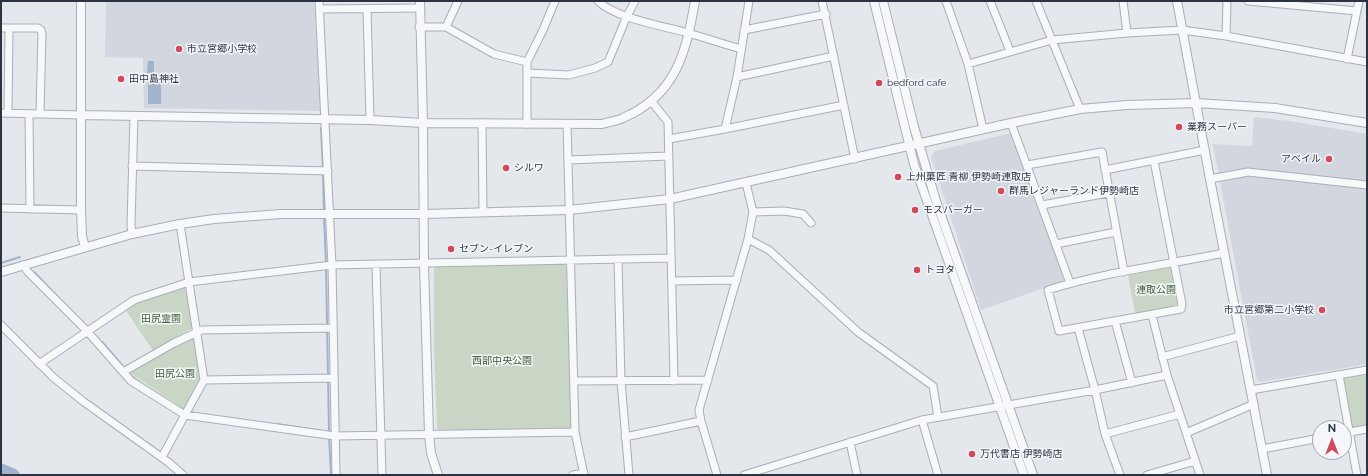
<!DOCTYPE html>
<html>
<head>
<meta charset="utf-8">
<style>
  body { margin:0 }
  #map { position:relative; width:1368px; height:476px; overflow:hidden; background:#e4e7ec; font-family:Raleway,sans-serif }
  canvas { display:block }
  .frame { position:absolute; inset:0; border:2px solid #2b3445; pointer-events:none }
  .north { position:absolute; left:1312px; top:420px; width:40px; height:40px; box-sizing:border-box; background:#f4f6f9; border:1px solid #a4a8b1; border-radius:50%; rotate:0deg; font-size:11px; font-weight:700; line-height:16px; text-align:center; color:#2b3445 }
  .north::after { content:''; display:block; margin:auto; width:14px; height:18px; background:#d1495b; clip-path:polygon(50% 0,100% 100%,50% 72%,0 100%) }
</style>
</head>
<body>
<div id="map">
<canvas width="1368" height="476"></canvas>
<div class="frame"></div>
<div class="north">N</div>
</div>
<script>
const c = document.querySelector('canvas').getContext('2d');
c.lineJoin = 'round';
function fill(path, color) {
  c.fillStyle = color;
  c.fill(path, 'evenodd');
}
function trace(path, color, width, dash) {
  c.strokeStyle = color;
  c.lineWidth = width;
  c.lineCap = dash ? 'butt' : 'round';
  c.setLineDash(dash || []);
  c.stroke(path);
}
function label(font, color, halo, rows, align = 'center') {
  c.font = font + ' Raleway,"Noto Sans JP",sans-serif';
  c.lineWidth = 3;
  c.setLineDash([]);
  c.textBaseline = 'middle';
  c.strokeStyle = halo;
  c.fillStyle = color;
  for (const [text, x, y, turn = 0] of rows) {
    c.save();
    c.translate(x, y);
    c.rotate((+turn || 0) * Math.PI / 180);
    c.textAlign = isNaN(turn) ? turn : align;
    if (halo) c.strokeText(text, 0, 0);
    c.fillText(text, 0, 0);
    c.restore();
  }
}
const built = new Path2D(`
  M 106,1 L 314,1 L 321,111 L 144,108 L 143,58 L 105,57 Z
  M 1254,117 L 1289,121 L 1367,134 L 1367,181 L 1247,169 L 1219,174 L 1212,144 L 1252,146 Z
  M 1011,133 L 1044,225 L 1067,280 L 981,310 L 931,157 L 935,151 Z
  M 1249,176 L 1367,188 L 1367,364 L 1261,382 L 1257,380 L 1220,182 Z`);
const green = new Path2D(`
  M 564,264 L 566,267 L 572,425 L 569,428 L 439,430 L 437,428 L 434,348 L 434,269 L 436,266 Z
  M 1170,267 L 1173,268 L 1180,303 L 1177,307 L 1135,314 L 1128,275 Z
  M 183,288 L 186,289 L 192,326 L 191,329 L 153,351 L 125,309 L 134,302 Z
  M 191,337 L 194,340 L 200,381 L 185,410 L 130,373 L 132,370 Z
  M 1367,375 L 1367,426 L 1354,428 L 1352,426 L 1343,381 L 1344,378 Z`);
const water = new Path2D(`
  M 148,61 L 154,61 L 154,73 L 147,73 Z
  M 148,78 L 161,78 L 161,104 L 148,104 Z`);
const stream = new Path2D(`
  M 321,128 L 323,169
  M 323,174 L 324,211
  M 324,216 L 326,263
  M 1,263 L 20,257
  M 326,267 L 329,431
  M 34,272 L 82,322
  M 102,342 L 122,365
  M 130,375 L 149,389
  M 277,424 L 329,432
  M 329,436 L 331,475`);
const river = new Path2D(`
  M 1,470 L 13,475`);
const minor = new Path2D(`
  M 319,1 L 332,265 L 336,475
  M 598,1 C 615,18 663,26 688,33 C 706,38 723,44 741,49
  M 822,1 L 855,159
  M 946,1 L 968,64 L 983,129
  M 990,1 L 1010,51
  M 1036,1 L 1080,109
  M 1123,1 L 1127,33
  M 1248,1 L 1357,11
  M 320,9 L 420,8
  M 367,9 L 370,120
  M 419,27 L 446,27 L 494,54 L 527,62
  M 446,27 L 458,1
  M 1,28 L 38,28 L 41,30 L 42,34 L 40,114
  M 744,30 L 826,14
  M 1226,36 L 1227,1
  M 1347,59 L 1359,1
  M 968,64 L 1052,40 L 1127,33 L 1182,30 L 1226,36 L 1367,62
  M 528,73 L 569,75 L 595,68 L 608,62 L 627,16 L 635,1
  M 737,77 L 834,56
  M 652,102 L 668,122 L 674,381
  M 8,112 L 9,28
  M 1,113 L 82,115
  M 29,114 L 30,209
  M 482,123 L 483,212
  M 1011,123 L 1070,283
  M 527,124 L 527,62 L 543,30 L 555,1
  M 567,124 L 575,432 L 584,475
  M 725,129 L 737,77 L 749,1
  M 669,139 L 725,129 L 844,105
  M 568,160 L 668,156
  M 1154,161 L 1182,304 L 1181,309 L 1059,331 L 1048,290 C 1105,272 1165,265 1224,253
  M 1027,165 L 1102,152 L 1124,272
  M 132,166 L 328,171
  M 1105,170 L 1205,150
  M 1210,179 L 1248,172 L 1367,185
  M 1042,205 L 1108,193
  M 1,208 L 81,210
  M 753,212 L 784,211 L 803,214 L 811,223
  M 132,234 L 131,225 L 134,116
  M 748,239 L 769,250 L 858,332 L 933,386 L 938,417
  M 1056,244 L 1116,232
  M 618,259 L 621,381 L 629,475
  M 23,265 L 28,272 L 87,331 L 131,381 L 185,415 L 335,436 L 575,432
  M 376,265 L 382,475
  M 672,281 L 737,280
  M 1152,315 L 1167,375 L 1200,475
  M 1115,321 L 1132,383
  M 1,325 L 54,378 L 84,402 L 168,462 L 183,475
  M 1078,328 L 1095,390 L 1105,434 L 1120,475
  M 1162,357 L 1240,336
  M 39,364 L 134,300 L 189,282 L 332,265 L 671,258
  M 123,372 L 174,343 L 202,330 L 333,328
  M 1339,375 L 1357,475
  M 204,380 L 334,378
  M 575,381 L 708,380
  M 1251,390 L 1367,370
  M 922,420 L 938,475
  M 1186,433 L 1254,404
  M 1344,433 L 1367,429
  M 1105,434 L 1180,414
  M 625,437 L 701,421
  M 850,442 L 857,475
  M 1262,449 L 1320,438
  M 162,457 L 204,380 L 180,224
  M 573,475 L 584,473
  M 717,475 L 701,421 L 699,410 L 748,239 L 753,212 L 746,183
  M 744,475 L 922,420 L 1095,390 L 1167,375
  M 1147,475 L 1195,461`);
const tertiary = new Path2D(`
  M 81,1 L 81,210 L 82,236 L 85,247
  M 420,1 L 423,123 L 424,264 L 429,434 L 431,453 L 438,475
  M 874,1 L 914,164 L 1024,475
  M 883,1 L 914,127 L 936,201 L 1033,475
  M 1177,1 L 1210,179 L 1267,475
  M 82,115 L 370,120 L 423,123 L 602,124 C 609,122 617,121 623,118 C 676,95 686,53 695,1
  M 1,272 L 132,234 L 180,224 L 214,219 L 281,214 L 424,214 L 569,210 L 670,199 L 1011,123 L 1080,109 L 1127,105 L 1196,103 L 1275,108 L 1367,123`);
const markers = [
  [179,49,4,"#d1495b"],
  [121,79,4,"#d1495b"],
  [879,83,4,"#d1495b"],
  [1179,127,4,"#d1495b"],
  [1329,159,4,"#d1495b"],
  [506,168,4,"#d1495b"],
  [898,177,4,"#d1495b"],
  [1001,191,4,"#d1495b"],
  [915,210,4,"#d1495b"],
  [451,249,4,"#d1495b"],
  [917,270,4,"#d1495b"],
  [1322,310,4,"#d1495b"],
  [972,454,4,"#d1495b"]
];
const poiNames = [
  ["市立宮郷小学校",187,49],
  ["田中島神社",129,79],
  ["bedford cafe",887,83],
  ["業務スーパー",1187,127],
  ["アベイル",1321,159,"right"],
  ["シルワ",514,168],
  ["上州菓匠 青柳 伊勢崎連取店",906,177],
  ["群馬レジャーランド伊勢崎店",1009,191],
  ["モスバーガー",923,210],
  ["セブン-イレブン",459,249],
  ["トヨタ",925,270],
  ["市立宮郷第二小学校",1314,310,"right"],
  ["万代書店 伊勢崎店",980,454]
];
const parkNames = [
  ["連取公園",1156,290],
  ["田尻霊園",161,319],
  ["西部中央公園",502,361],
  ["田尻公園",175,374]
];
fill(built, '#d2d6de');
fill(green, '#c9d6c5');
fill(water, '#9fb4cc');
trace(stream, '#9fb4cc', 2);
trace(river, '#9fb4cc', 13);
trace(minor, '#a9aeb7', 9);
trace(tertiary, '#a9aeb7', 10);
trace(minor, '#f7f8fa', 7);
trace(tertiary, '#f7f8fa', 8);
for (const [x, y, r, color] of markers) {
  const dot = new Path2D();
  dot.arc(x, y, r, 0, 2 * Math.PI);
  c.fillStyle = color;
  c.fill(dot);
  trace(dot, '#f4f6f9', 1.5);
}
label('10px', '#2b3445', '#f4f6f9', poiNames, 'left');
label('10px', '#3f6138', '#f4f6f9', parkNames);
</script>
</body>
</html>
